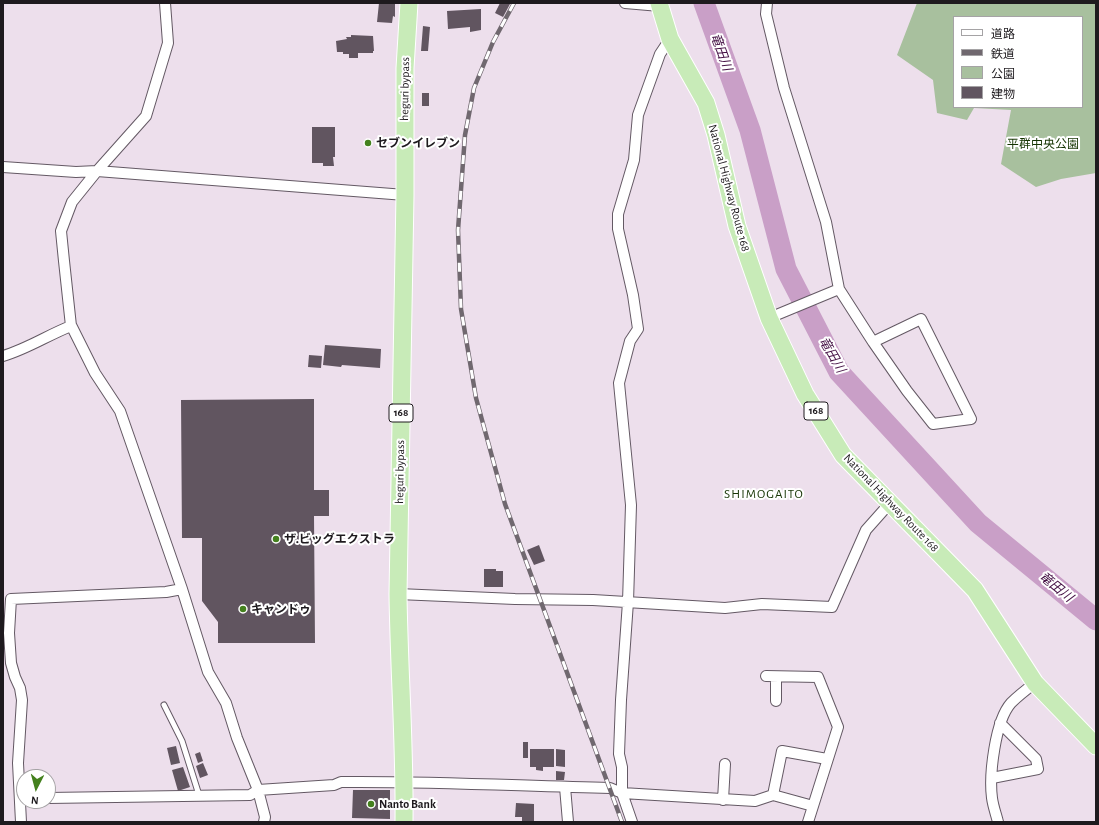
<!DOCTYPE html>
<html>
<head>
<meta charset="utf-8">
<style>
  body { margin:0 }
  #map { position:relative; width:1099px; height:825px; overflow:hidden; background:#eddfec; font-family:"Alegreya Sans","Noto Sans JP",sans-serif }
  canvas { display:block }
  .frame { position:absolute; inset:0; border:4px solid #1e1a1e; pointer-events:none }
  .legend { position:absolute; left:953px; top:16px; width:130px; height:92px; box-sizing:border-box; background:#fff; border:1px solid #a5a3a5; margin:0; padding:5px 7px; list-style:none; font-size:12px; color:#1e1a1e }
  .legend li { display:flex; align-items:center; gap:8px; height:20px }
  .legend b { width:20px; border:1px solid #a5a3a5 }
  .north { position:absolute; left:16px; top:769px; width:40px; height:40px; box-sizing:border-box; background:#fff; border:1px solid #a5a3a5; border-radius:50%; rotate:186deg; font-size:11px; font-weight:700; line-height:16px; text-align:center; color:#1e1a1e }
  .north::after { content:''; display:block; margin:auto; width:14px; height:18px; background:#44811e; clip-path:polygon(50% 0,100% 100%,50% 72%,0 100%) }
</style>
</head>
<body>
<div id="map">
<canvas width="1099" height="825"></canvas>
<div class="frame"></div>
<ul class="legend">
<li><b style="height:5px;background:#fff"></b>道路</li>
<li><b style="height:5px;background:#70686f"></b>鉄道</li>
<li><b style="height:11px;background:#a8c09e"></b>公園</li>
<li><b style="height:11px;background:#615560"></b>建物</li>
</ul>
<div class="north">N</div>
</div>
<script>
const c = document.querySelector('canvas').getContext('2d');
c.lineJoin = 'round';
function fill(path, color) {
  c.fillStyle = color;
  c.fill(path, 'evenodd');
}
function trace(path, color, width, dash) {
  c.strokeStyle = color;
  c.lineWidth = width;
  c.lineCap = dash ? 'butt' : 'round';
  c.setLineDash(dash || []);
  c.stroke(path);
}
function label(font, color, halo, rows, align = 'center') {
  c.font = font + ' "Alegreya Sans","Noto Sans JP",sans-serif';
  c.lineWidth = 4;
  c.setLineDash([]);
  c.textBaseline = 'middle';
  c.strokeStyle = halo;
  c.fillStyle = color;
  for (const [text, x, y, turn = 0] of rows) {
    c.save();
    c.translate(x, y);
    c.rotate((+turn || 0) * Math.PI / 180);
    c.textAlign = isNaN(turn) ? turn : align;
    if (halo) c.strokeText(text, 0, 0);
    c.fillText(text, 0, 0);
    c.restore();
  }
}
const green = new Path2D(`
  M 917,3 L 1096,3 L 1096,173 L 1061,179 L 1036,187 L 1001,164 L 1011,110 L 974,108 L 967,120 L 937,113 L 933,80 L 897,55 ZM 954,17 L 1082,17 L 1082,107 L 954,107 Z`);
const river = new Path2D(`
  M 704,3 L 750,130 L 786,269 L 839,372 L 978,523 L 1096,620`);
const building = new Path2D(`
  M 379,3 L 395,3 L 395,17 L 393,16 L 392,23 L 377,22 Z
  M 500,3 L 508,3 L 510,4 L 503,17 L 495,13 Z
  M 481,9 L 481,30 L 470,32 L 470,27 L 448,29 L 447,11 Z
  M 423,26 L 430,27 L 428,51 L 421,51 Z
  M 351,35 L 373,36 L 374,51 L 373,51 L 373,53 L 358,53 L 358,58 L 349,58 L 349,54 L 343,54 L 343,52 L 337,52 L 336,41 L 347,39 L 346,37 L 351,37 Z
  M 422,93 L 429,93 L 429,106 L 422,106 Z
  M 312,127 L 335,127 L 335,157 L 333,157 L 334,166 L 323,166 L 323,163 L 312,163 Z
  M 325,345 L 381,349 L 380,368 L 342,365 L 341,367 L 323,365 Z
  M 309,355 L 322,356 L 321,368 L 308,367 Z
  M 314,399 L 314,490 L 329,490 L 329,516 L 314,516 L 315,643 L 218,643 L 218,622 L 202,601 L 202,538 L 182,538 L 181,400 Z
  M 539,545 L 545,561 L 534,565 L 527,550 Z
  M 484,569 L 496,569 L 496,571 L 503,571 L 503,587 L 484,587 Z
  M 523,742 L 528,742 L 528,758 L 523,758 Z
  M 176,746 L 180,763 L 171,765 L 167,748 Z
  M 530,749 L 554,749 L 554,767 L 543,767 L 543,771 L 536,770 L 536,767 L 530,767 Z
  M 556,749 L 565,750 L 565,767 L 556,766 Z
  M 200,752 L 203,761 L 198,763 L 195,754 Z
  M 203,763 L 208,775 L 200,778 L 196,766 Z
  M 183,767 L 190,787 L 178,791 L 172,770 Z
  M 556,771 L 565,772 L 564,780 L 556,780 Z
  M 353,790 L 390,790 L 390,819 L 352,818 Z
  M 516,803 L 534,804 L 534,822 L 522,822 L 522,817 L 515,817 Z`);
const service = new Path2D(`
  M 164,705 L 182,741 L 199,795`);
const minor = new Path2D(`
  M 625,3 L 660,6
  M 767,3 L 766,14 L 784,88 L 826,222 L 839,289 L 873,342 L 907,391 L 933,424 L 971,419 L 921,319 L 873,342
  M 3,167 L 76,172 L 97,171 L 405,195
  M 769,318 L 839,289
  M 71,325 L 95,373 L 120,411 L 182,589 L 208,672 L 226,703 L 237,738 L 258,790 L 265,817 L 264,822
  M 3,356 C 27,349 48,335 71,326 L 64,261 L 61,231 L 72,202 L 97,171 L 146,116 L 168,43 L 165,3
  M 398,594 L 515,599 L 593,600 L 725,608 L 762,604 L 832,607 L 866,530 L 890,503
  M 766,676 L 818,677 L 838,727 L 808,822
  M 776,701 L 776,677
  M 992,778 L 1038,769 L 1036,759 L 1000,723
  M 565,787 L 568,822
  M 773,795 L 782,751 L 827,759
  M 48,798 L 250,795 L 258,790 L 334,785 L 341,782 C 431,781 520,786 610,788 L 622,793 L 755,801 L 773,795 L 813,806
  M 723,800 L 725,764
  M 21,822 L 18,763 L 22,700 L 20,688 L 15,677 L 11,663 L 9,633 L 11,599 L 166,592 L 182,589
  M 632,822 L 622,793 L 622,767 L 619,754 L 621,700 L 628,602 L 631,505 L 619,383 L 630,341 L 638,329 L 633,295 L 618,229 L 618,214 L 634,160 L 638,115 L 660,54 L 670,39
  M 998,822 C 996,814 993,806 992,798 C 989,775 995,721 1011,703 C 1018,696 1027,689 1035,683`);
const trunk = new Path2D(`
  M 659,3 L 670,39 L 706,103 L 716,135 L 737,226 L 769,318 L 805,394 L 843,455 L 975,590 L 1035,683 L 1096,746
  M 404,822 C 405,746 399,670 398,594 L 405,195 L 405,68 L 409,3`);
const rail = new Path2D(`
  M 514,3 L 493,42 L 474,88 L 465,135 L 458,230 L 461,309 L 476,398 L 505,504 L 622,822`);
const markers = [
  [368,143,4,"#44811e"],
  [276,539,4,"#44811e"],
  [243,609,4,"#44811e"],
  [371,804,4,"#44811e"]
];
const shields = [
  [816,411,24],
  [401,413,24]
];
const shieldNames = [
  ["168",816,411],
  ["168",401,413]
];
const streetNames = [
  ["heguri bypass",405,89,-89],
  ["National Highway Route 168",729,188,75],
  ["heguri bypass",400,472,-89],
  ["National Highway Route 168",891,503,46]
];
const poiNames = [
  ["セブンイレブン",376,143],
  ["ザ.ビッグエクストラ",284,539],
  ["キャンドゥ",251,609],
  ["Nanto Bank",379,804]
];
const parkNames = [
  ["平群中央公園",1043,144]
];
const waterNames = [
  ["竜田川",721,52,70],
  ["竜田川",832,355,60],
  ["竜田川",1056,587,39]
];
const neighbourhoodNames = [
  ["SHIMOGAITO",764,494]
];
fill(green, '#a8c09e');
trace(river, '#c99fc7', 21);
fill(building, '#615560');
trace(service, '#645964', 7);
trace(minor, '#645964', 12);
trace(trunk, '#fff', 19);
trace(service, '#fff', 5);
trace(minor, '#fff', 10);
trace(trunk, '#c8ebb8', 17);
trace(rail, '#70686f', 4.5);
trace(rail, '#fff', 3, [9]);
for (const [x, y, r, color] of markers) {
  const dot = new Path2D();
  dot.arc(x, y, r, 0, 2 * Math.PI);
  c.fillStyle = color;
  c.fill(dot);
  trace(dot, '#fff', 1.5);
}
for (const [x, y, w] of shields) {
  const box = new Path2D();
  box.roundRect(x - w / 2, y - 9, w, 18, 3);
  c.fillStyle = '#fff';
  c.fill(box);
  trace(box, '#1e1a1e', 1);
}
label('bold 11px', '#1e1a1e', null, shieldNames);
label('12px', '#1e1a1e', '#fff', streetNames);
label('bold 12px', '#1e1a1e', '#fff', poiNames, 'left');
label('12px', '#143301', '#fff', parkNames);
label('italic 13px', '#451245', '#fff', waterNames);
c.letterSpacing = '1px';
label('13px', '#173405', '#fff', neighbourhoodNames);
c.letterSpacing = '0px';
</script>
</body>
</html>
